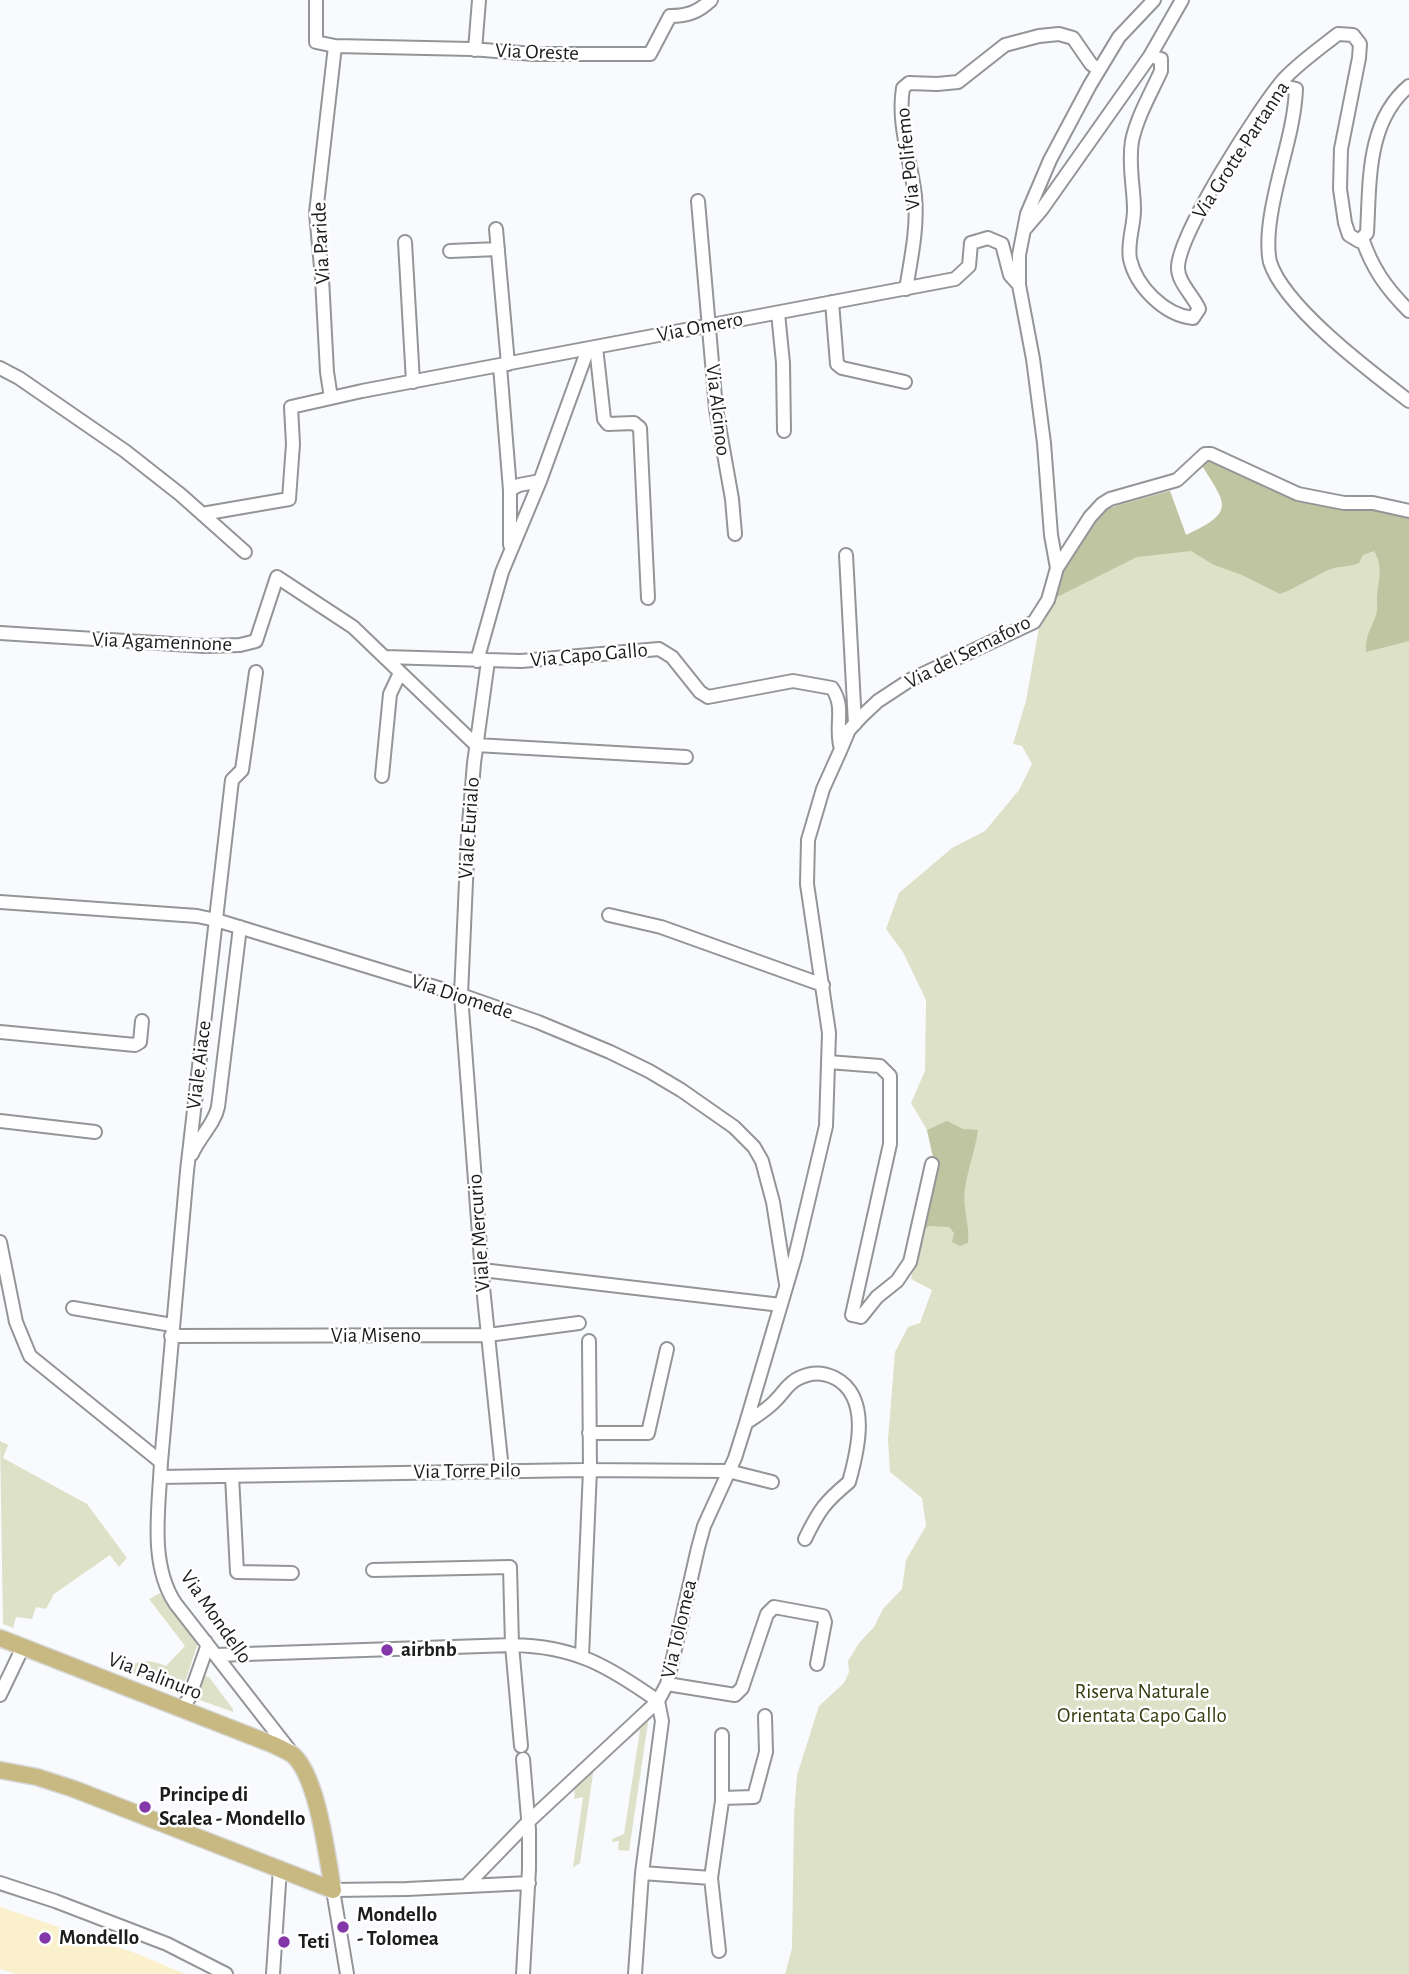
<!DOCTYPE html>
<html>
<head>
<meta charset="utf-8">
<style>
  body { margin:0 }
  canvas { display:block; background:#f9fafd }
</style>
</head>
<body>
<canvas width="1409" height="1974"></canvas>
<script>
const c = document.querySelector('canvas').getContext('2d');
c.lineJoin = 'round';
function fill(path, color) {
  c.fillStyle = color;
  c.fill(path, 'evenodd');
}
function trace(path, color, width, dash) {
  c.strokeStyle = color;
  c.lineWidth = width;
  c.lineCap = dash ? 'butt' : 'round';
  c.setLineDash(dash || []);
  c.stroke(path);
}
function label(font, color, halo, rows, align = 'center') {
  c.font = font + ' "Alegreya Sans",sans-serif';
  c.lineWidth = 5;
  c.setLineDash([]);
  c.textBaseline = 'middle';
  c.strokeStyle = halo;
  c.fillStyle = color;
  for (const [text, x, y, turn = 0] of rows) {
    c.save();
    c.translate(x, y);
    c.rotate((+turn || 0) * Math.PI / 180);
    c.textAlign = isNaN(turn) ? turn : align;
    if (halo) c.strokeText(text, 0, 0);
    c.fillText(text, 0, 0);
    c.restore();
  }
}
const green = new Path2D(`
  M 1201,464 L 1409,517 L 1409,1974 L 785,1974 L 792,1948 L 794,1815 L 797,1775 L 819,1706 L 844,1683 L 849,1672 L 848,1661 L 859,1643 L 874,1627 L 883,1609 L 902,1589 L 906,1560 L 926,1526 L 922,1498 L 890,1472 L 888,1440 L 895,1352 L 908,1327 L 920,1323 L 932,1290 L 911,1279 L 936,1170 L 927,1130 L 911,1103 L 925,1071 L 926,1000 L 903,952 L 886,929 L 899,893 L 952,848 L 985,831 L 1019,790 L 1032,764 L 1022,746 L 1013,744 L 1026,701 L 1040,622 L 1055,598 L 1063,564 L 1118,504 L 1170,491 L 1186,535 C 1236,512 1227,505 1201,464 Z
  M 0,1441 L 8,1445 L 3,1458 L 87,1504 L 127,1558 L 119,1567 L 110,1555 L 54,1594 L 46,1609 L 36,1607 L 32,1619 L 16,1617 L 13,1628 L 3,1624 Z
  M 160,1593 L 198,1643 L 184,1685 L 180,1691 L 126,1671 C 137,1658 151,1660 166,1666 L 185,1646 L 149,1599 Z
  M 204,1676 L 209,1677 L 233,1709 L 233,1712 L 197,1699 Z
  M 649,1716 L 629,1851 L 618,1850 L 619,1841 L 612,1842 L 612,1839 L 624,1834 L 640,1730 L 629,1739 L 627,1736 Z
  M 594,1767 L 580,1863 L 573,1867 L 583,1797 L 574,1799 L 575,1784 Z`);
const forest = new Path2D(`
  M 1206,458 L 1245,475 L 1409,517 L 1409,641 L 1366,652 C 1366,633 1370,632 1376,615 C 1378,610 1377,605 1377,599 C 1378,580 1384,568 1374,551 L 1363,555 L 1359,563 C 1349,567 1340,566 1331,569 C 1314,576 1298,587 1280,594 L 1242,575 L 1214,565 L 1191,551 L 1137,557 L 1055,598 L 1063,564 L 1102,510 L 1170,491 L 1186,535 C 1236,512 1227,505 1201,464 Z
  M 947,1121 L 963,1129 L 978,1130 C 975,1151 968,1168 965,1188 C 962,1207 970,1224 968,1243 L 960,1246 L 952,1242 L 954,1233 L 949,1227 L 930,1226 L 922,1229 L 936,1170 L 927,1130 Z`);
const sand = new Path2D(`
  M 0,1907 L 138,1954 L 185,1974 L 16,1974 L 0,1969 Z`);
const minor = new Path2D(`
  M 316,0 L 316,42 L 335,46 L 471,49 L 534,54 L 650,54 L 670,16 C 688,16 698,12 711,0
  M 475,50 L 479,0
  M 1150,56 L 1182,0
  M 1280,85 L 1296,89 C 1294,137 1273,182 1269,230 C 1268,239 1268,254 1270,262 C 1284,307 1371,372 1409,401
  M 698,201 L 716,409 L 732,499 L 735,534
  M 496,229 L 508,364
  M 1024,230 L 1042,209 L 1150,56 L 1161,59 L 1161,71 C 1151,93 1137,117 1132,141 C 1128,165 1134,187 1134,210 C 1134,226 1127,243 1130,259 C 1136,286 1164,315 1193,318 L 1199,309 C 1193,295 1177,282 1178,266 C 1181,230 1259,108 1284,79 C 1299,63 1320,48 1338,34 L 1353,35 L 1360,44 L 1359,58 L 1341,149 L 1340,189 L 1345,223 L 1349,235 L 1359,241 L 1367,233 C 1370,183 1366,122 1409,86
  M 1362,238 C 1372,268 1386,288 1409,311
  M 405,242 L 413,382
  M 450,251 L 498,249
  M 906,289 C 911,259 918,227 915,196 C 911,160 897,124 903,88 L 909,83 L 937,84 L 958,82 L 1005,45 L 1039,36 L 1059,34 L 1073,38 L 1091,64 L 1099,70
  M 832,302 L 837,364 L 842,368 L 905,382
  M 778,313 L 783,363 L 784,431
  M 596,347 L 604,419 L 608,424 L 634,423 L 640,428 L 648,598
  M 500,366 L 510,490 L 510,545
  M 0,368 L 19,378 L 125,451 L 181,495 L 245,552
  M 331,398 L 327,372 L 322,278 L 316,213 L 335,46
  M 510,490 L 519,485 L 540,481
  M 202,514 L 289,499 L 293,444 L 291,407 L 362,391 L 955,279 L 969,266 L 971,243 L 988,238 L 1002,244 L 1010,275 L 1019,285
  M 846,555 L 855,724
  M 1057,568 L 1051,535 L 1044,443 L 1033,359 L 1019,285 L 1019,255 L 1027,214 L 1050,160 L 1090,85 L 1119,37 L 1154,0
  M 0,633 L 205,646 L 240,645 L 256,641 L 277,577 L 353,627 L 476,745 L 686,757
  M 385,657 L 521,661 L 659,649 L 672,657 L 700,692 L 708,697 L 793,681 L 832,688 C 846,708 834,726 841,749
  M 477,661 L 502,572 L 540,481 L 588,349
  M 488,661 L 474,763 L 468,836 L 461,995 L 483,1287 L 502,1470
  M 382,776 L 390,694 L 400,673
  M 0,902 L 197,916 L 216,920 L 461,995 L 538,1022 L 610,1052 L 649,1071 L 681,1090 L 734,1127 L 754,1147 L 762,1161 L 773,1202 L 786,1284
  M 609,915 L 661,927 L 823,985
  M 0,1032 L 135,1045 L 140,1042 L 142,1021
  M 828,1062 L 880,1066 L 890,1076 L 890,1144 L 852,1315 L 861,1317 L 877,1297 L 897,1281 L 910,1262 L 932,1164
  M 0,1121 L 95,1132
  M 192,1154 C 199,1137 214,1125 218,1107 L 240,927
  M 0,1242 L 16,1322 L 30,1356 L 161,1462 C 159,1508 149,1563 175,1603 L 291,1752
  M 482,1270 L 781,1305
  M 73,1308 L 172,1325
  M 171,1336 L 488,1335 L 579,1323
  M 746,1423 C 756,1416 767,1410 776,1400 C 784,1392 788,1383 799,1378 C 812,1372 822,1372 835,1378 C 871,1397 858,1450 849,1482 C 825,1502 819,1510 805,1539
  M 589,1433 L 648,1433 L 667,1349
  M 161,1462 L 187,1171 L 232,780 L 242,770 L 256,672
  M 232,1476 L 237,1572 L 292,1573
  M 160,1477 L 583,1470 L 728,1471 L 772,1482
  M 373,1570 L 510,1567 L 512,1645 L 521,1746
  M 216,1655 L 512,1645 C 575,1646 608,1666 658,1701
  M 582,1656 L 590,1470 L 589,1341
  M 667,1684 L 735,1695 L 742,1688 L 767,1614 L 774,1607 L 823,1616 L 825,1622 L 817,1664
  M 0,1695 L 23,1647
  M 180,1707 L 185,1704 L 189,1698 L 207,1647 L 206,1642
  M 722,1798 L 754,1797 L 766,1752 L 765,1716
  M 642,1873 L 711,1878
  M 0,1883 L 55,1901 L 167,1944 L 226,1974
  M 466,1886 L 528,1822 L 658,1701 L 667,1684 L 698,1548 L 704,1526 L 735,1458 L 746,1423 L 795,1257 L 826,1126 L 829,1033 L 807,884 L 808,840 L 823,789 L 841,749 L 849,730 L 861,717 L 878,701 L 910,680 L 1034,622 L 1048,600 L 1057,568 L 1090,517 L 1102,504 L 1110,499 L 1177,480 L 1205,454 L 1211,454 L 1298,494 L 1344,503 L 1373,503 L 1409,511
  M 719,1951 L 711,1878 L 722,1801 L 722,1735
  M 273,1974 L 280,1868
  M 347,1974 L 333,1890 L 407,1889 L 529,1883
  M 523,1974 L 529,1869 L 529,1830 L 523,1759
  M 635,1974 L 642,1873 L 662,1721 L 658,1701`);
const major = new Path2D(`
  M 0,1638 L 274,1745 C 280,1748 287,1751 293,1755 C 318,1777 327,1857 333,1890
  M 0,1770 L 37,1777 L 74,1789 L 333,1890`);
const markers = [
  [387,1650,7,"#8337a8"],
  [145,1807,7,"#8337a8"],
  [343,1927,7,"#8337a8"],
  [45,1938,7,"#8337a8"],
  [284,1942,7,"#8337a8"]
];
const streetNames = [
  ["Via Oreste",537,52,2],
  ["Via Grotte Partanna",1241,150,-57],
  ["Via Polifemo",908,159,-96],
  ["Via Paride",321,243,-93],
  ["Via Omero",700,327,-11],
  ["Via Alcinoo",718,410,83],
  ["Via Agamennone",162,642,2],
  ["Via del Semaforo",968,652,-27],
  ["Via Capo Gallo",589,655,-5],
  ["Viale Eurialo",469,828,-86],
  ["Via Diomede",462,997,18],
  ["Viale Aiace",199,1065,-83],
  ["Viale Mercurio",479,1233,-94],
  ["Via Miseno",376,1336],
  ["Via Torre Pilo",467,1471,-1],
  ["Via Mondello",216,1617,55],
  ["Via Tolomea",679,1629,-77],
  ["Via Palinuro",155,1676,21]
];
const poiNames = [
  ["airbnb",401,1650],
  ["Principe di",159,1795],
  ["Scalea - Mondello",159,1819],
  ["Mondello",357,1915],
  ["- Tolomea",357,1939],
  ["Mondello",59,1938],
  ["Teti",298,1942]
];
const parkNames = [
  ["Riserva Naturale",1142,1692],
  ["Orientata Capo Gallo",1142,1716]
];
fill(green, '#dde1c8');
fill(forest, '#bfc5a0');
fill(sand, '#faf0cb');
trace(minor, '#949598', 16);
trace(major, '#d6d6d6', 19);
trace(minor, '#fff', 12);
trace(major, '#c8b983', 16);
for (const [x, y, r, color] of markers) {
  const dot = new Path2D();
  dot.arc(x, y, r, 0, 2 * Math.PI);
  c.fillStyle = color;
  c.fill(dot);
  trace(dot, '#fff', 2.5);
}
label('21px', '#1c1c1d', '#fff', streetNames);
label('bold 21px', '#1c1c1d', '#fff', poiNames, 'left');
label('21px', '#373c0f', '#fff', parkNames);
</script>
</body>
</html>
